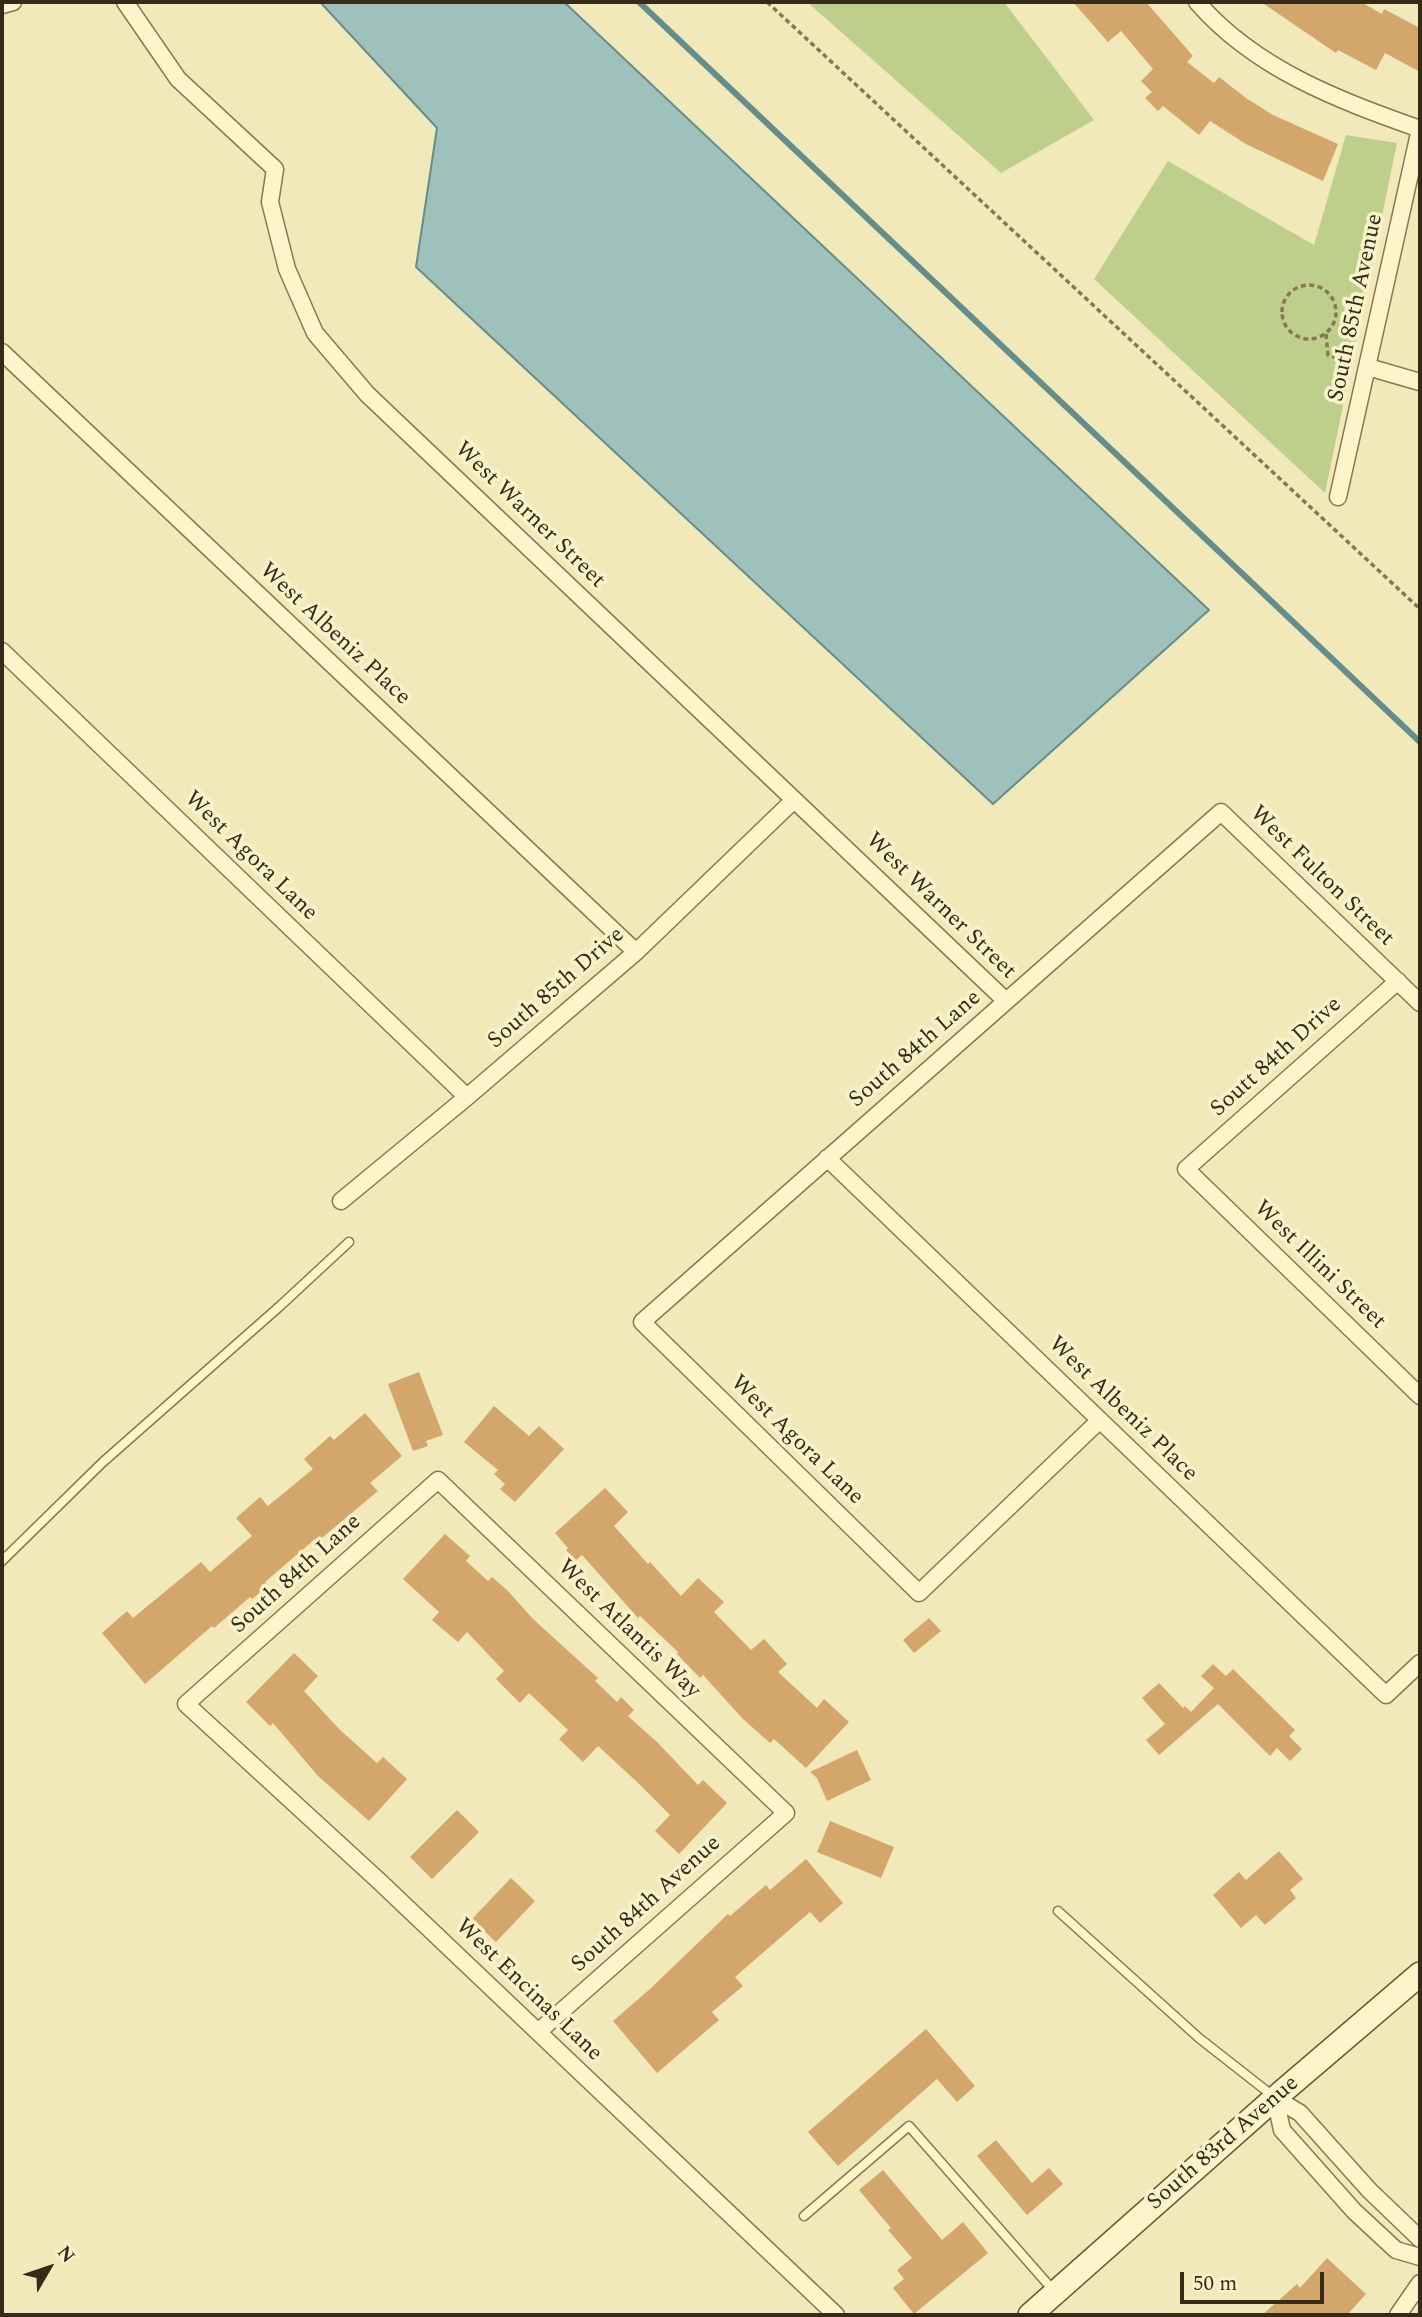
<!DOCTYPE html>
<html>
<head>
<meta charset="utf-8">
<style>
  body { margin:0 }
  #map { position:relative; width:1422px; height:2317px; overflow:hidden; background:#f1e9b9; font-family:Spectral,serif }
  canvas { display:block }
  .frame { position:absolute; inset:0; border:4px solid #362b19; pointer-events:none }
  .north { position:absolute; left:14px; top:2233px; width:70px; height:70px; -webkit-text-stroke:5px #f8f2c9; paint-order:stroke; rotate:51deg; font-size:19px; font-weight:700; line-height:28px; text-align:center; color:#362b19 }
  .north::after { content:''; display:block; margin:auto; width:24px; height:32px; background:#362b19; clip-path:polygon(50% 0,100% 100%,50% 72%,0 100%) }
  .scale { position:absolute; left:1180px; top:2272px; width:144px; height:32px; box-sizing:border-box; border:4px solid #362b19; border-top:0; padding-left:9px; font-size:21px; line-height:24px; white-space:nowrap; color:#362b19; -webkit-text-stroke:5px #f8f2c9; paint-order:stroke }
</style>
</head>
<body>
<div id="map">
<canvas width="1422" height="2317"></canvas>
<div class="frame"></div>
<div class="north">N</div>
<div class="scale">50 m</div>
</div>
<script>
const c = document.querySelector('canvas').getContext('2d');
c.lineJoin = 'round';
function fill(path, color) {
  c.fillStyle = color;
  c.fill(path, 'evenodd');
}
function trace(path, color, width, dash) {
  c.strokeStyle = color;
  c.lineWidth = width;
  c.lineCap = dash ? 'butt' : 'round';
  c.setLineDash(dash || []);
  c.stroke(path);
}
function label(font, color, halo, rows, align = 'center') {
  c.font = font + ' Spectral,serif';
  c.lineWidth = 7;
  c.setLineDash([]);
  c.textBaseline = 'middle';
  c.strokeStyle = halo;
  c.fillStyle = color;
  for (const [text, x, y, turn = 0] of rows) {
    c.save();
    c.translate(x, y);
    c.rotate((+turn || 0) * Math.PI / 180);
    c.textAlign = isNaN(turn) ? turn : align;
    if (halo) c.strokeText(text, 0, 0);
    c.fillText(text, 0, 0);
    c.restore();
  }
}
const green = new Path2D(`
  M 807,2 L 1004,2 L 1094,120 L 1001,173 Z
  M 1346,135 L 1397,143 L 1325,493 L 1094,279 L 1168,161 L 1314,245 Z`);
const water = new Path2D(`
  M 320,2 L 564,2 L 1209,610 L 993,804 L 416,267 L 437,128 Z`);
const stream = new Path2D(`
  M 639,2 L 1420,742`);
const building = new Path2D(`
  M 1073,2 L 1146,2 L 1193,56 L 1187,62 L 1214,83 L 1219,77 L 1246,98 L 1273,115 L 1338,144 L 1323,181 L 1246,144 L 1210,121 L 1199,135 L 1163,106 L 1158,111 L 1145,98 L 1152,92 L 1141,81 L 1153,69 L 1121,31 L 1108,42 Z
  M 1261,2 L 1361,2 L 1382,14 L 1384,9 L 1420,28 L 1420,72 L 1385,53 L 1376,70 L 1338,50 L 1336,53 Z
  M 419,1372 L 443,1435 L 426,1441 L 428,1446 L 413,1451 L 388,1384 Z
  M 494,1406 L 529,1436 L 539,1426 L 564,1449 L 515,1502 L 500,1489 L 505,1484 L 494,1474 L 498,1470 L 464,1442 Z
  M 365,1413 L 402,1456 L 370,1483 L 378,1491 L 317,1542 L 315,1539 L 265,1582 L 268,1586 L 252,1599 L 250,1597 L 214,1628 L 212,1626 L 145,1684 L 102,1633 L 127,1611 L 133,1618 L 201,1562 L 210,1572 L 252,1536 L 236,1518 L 260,1497 L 268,1506 L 313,1469 L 304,1459 L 330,1436 L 334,1440 Z
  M 605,1488 L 628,1512 L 614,1526 L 648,1564 L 650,1562 L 681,1596 L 698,1578 L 724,1602 L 714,1612 L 751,1650 L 764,1639 L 787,1664 L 778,1672 L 817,1708 L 824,1699 L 849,1722 L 806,1768 L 774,1739 L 770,1743 L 743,1719 L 703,1675 L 700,1678 L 677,1654 L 678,1652 L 640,1616 L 638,1618 L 582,1555 L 576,1560 L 566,1550 L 568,1548 L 555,1533 Z
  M 445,1534 L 470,1556 L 466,1561 L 488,1581 L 492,1577 L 508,1591 L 533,1619 L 598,1678 L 595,1681 L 617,1702 L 621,1697 L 634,1710 L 628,1716 L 658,1743 L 698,1785 L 703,1780 L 727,1803 L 679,1854 L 655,1831 L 670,1815 L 636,1781 L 598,1746 L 583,1762 L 559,1739 L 568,1730 L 529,1693 L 520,1703 L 496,1679 L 504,1671 L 467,1632 L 458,1642 L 432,1620 L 439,1612 L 403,1579 Z
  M 929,1618 L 941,1631 L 914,1653 L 903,1640 Z
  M 294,1653 L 318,1676 L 304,1691 L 339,1729 L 377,1763 L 383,1757 L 407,1779 L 369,1821 L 318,1776 L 273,1723 L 270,1726 L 246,1702 Z
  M 1213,1664 L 1226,1676 L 1233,1669 L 1295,1730 L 1289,1736 L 1302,1749 L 1290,1761 L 1277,1748 L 1270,1756 L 1218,1704 L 1159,1755 L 1146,1740 L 1165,1724 L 1142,1698 L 1159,1683 L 1183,1708 L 1185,1706 L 1191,1712 L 1214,1688 L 1201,1676 Z
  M 857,1750 L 871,1780 L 827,1801 L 817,1778 L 810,1772 Z
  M 457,1810 L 479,1832 L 432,1879 L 410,1857 Z
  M 830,1821 L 894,1847 L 881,1878 L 817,1852 Z
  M 1279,1851 L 1303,1879 L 1290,1890 L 1296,1898 L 1265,1925 L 1256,1915 L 1241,1928 L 1213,1895 L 1239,1872 L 1246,1880 Z
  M 806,1859 L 843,1903 L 820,1923 L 810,1912 L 735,1977 L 743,1986 L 712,2012 L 719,2020 L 657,2073 L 613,2021 L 650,1989 L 728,1914 L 730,1916 L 766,1885 L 770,1890 Z
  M 511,1878 L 535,1901 L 496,1942 L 472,1919 Z
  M 926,2029 L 975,2086 L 957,2102 L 937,2079 L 838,2166 L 808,2132 Z
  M 996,2140 L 1032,2183 L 1049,2168 L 1063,2184 L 1027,2215 L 977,2156 Z
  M 883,2170 L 942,2240 L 963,2222 L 988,2253 L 914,2314 L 893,2288 L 904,2279 L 897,2270 L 912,2258 L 888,2230 L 891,2228 L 859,2190 Z
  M 1327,2258 L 1366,2294 L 1347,2315 L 1262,2315 L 1297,2284 L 1300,2288 Z`);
const path = new Path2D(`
  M 767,2 L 1420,609
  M1282 312a27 27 0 1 1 54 0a27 27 0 1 1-54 0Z
  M 1326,334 L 1328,355 L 1352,363`);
const service = new Path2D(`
  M 2,1561 L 103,1462 L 280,1306 L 349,1242
  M 1058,1911 L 1199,2038 L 1273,2096
  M 804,2216 L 909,2126 L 1053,2290`);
const minor = new Path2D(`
  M 125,2 L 178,79 L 275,169 L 270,202 L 287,269 L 315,333 L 367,394 L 1006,1001
  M 1197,2 C 1255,69 1338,100 1420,129
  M 2,5 L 13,2
  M 2,352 L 636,952
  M 1368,367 L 1420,382
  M 1338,497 L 1420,129
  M 2,651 L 467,1097
  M 1398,981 L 1186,1169 L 1420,1396
  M 827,1158 L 1386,1695 L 1420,1663
  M 341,1201 L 467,1097 L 636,952 L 794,800
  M 1100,1420 L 919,1593 L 642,1322 L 1221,812 L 1420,1003
  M 538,2032 L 786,1813 L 438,1480 L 186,1704 L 379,1881 L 836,2315
  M 1275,2098 L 1282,2130 L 1354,2211 L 1396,2250 L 1420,2257
  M 1275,2098 L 1300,2113 L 1369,2190 L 1420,2239
  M 1398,2315 L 1420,2283`);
const secondary = new Path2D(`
  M 1030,2315 L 1275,2098 L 1420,1974`);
const streetNames = [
  ["South 85th Avenue",1357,308,-78],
  ["West Warner Street",529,516,44],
  ["West Albeniz Place",334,635,43],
  ["West Agora Lane",250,857,44],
  ["West Fulton Street",1321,877,44],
  ["West Warner Street",940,907,44],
  ["South 85th Drive",557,989,-41],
  ["South 84th Lane",916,1050,-41],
  ["Soutt 84th Drive",1277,1058,-42],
  ["West Illini Street",1319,1266,44],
  ["West Albeniz Place",1122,1410,44],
  ["West Agora Lane",796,1441,44],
  ["South 84th Lane",297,1575,-42],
  ["West Atlantis Way",628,1630,44],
  ["South 84th Avenue",647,1905,-42],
  ["West Encinas Lane",528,1991,44],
  ["South 83rd Avenue",1224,2144,-41]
];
fill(green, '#becf8c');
fill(water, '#9ec1bc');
trace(water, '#658e8a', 2);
trace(stream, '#658e8a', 6);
fill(building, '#d3a66b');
trace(service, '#897752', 11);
trace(minor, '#897752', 19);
trace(secondary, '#6a5836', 26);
trace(path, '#897752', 3.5, [5, 3.5]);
trace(service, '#fcf5cc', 8);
trace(minor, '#fcf5cc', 16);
trace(secondary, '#fcf5cc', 23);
label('23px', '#362b19', '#f8f2c9', streetNames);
</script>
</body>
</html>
